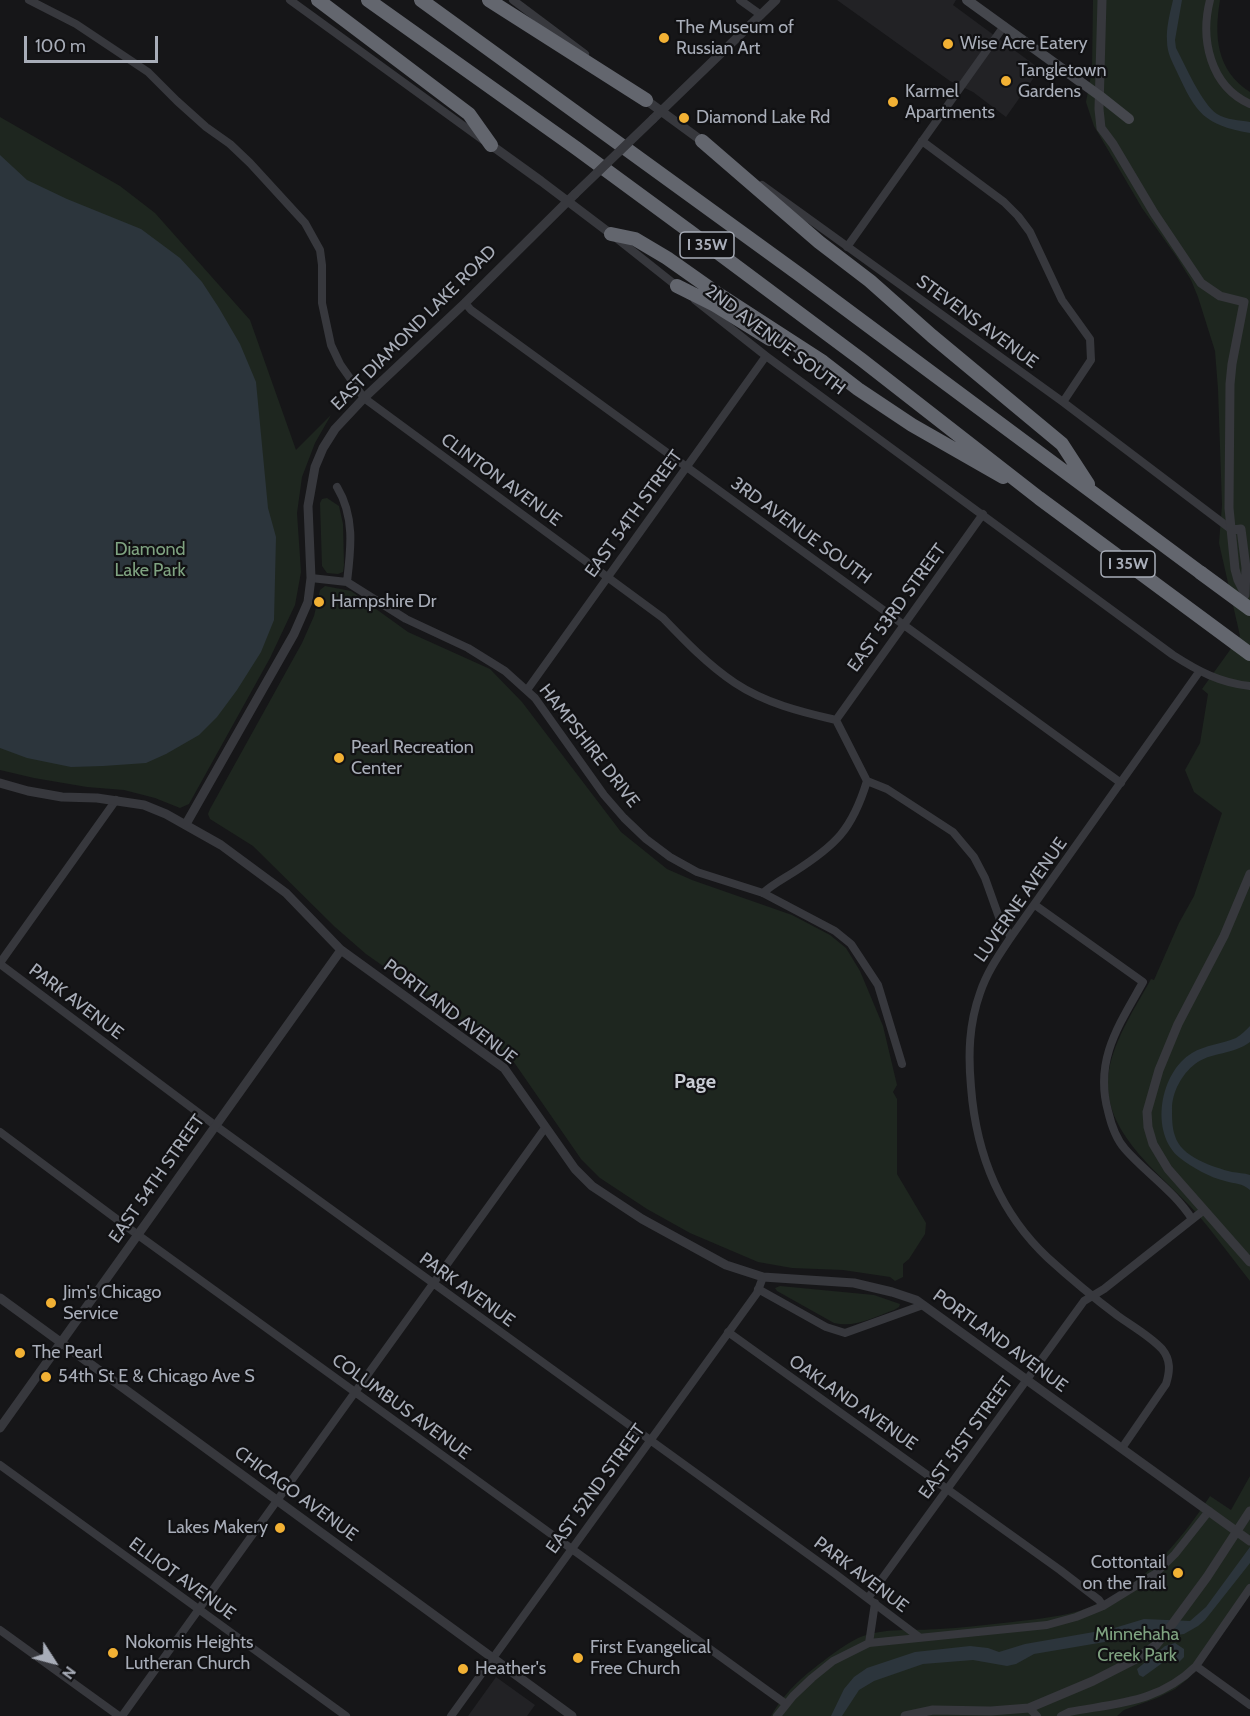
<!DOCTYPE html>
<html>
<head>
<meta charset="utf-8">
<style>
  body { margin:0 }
  #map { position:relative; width:1250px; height:1716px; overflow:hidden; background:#161618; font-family:Cabin,sans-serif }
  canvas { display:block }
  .north { position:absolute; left:24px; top:1632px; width:60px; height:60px; -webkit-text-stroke:4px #111113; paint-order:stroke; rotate:126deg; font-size:16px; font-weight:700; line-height:24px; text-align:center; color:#a8adb8 }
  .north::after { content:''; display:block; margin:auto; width:21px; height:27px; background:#a8adb8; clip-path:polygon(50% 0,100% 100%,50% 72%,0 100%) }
  .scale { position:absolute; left:24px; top:36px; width:134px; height:27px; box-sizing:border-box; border:3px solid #a8adb8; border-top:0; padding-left:8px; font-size:18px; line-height:21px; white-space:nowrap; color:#a8adb8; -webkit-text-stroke:4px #111113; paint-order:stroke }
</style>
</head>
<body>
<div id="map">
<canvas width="1250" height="1716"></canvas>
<div class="north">N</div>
<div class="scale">100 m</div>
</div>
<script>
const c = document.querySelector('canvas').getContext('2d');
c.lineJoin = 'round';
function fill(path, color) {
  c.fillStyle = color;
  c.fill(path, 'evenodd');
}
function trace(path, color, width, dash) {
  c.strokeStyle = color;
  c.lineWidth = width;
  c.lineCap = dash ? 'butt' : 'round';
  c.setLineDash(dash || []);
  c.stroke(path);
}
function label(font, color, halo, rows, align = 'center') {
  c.font = font + ' Cabin,sans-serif';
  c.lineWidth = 4.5;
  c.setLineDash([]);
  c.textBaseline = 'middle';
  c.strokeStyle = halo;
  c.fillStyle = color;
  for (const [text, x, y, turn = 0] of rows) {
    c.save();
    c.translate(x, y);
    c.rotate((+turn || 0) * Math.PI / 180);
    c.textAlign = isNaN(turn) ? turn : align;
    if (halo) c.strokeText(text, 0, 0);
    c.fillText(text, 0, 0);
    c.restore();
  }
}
const built = new Path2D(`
  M 837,0 L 956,0 L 953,5 L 1040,69 L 1006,117 L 973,92 L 950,81 Z
  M 496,1677 L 535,1705 L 527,1716 L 468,1716 Z`);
const green = new Path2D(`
  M 1093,0 L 1220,0 C 1214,36 1216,70 1250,92 L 1250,1281 C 1230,1256 1212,1230 1190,1206 C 1155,1169 1099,1129 1109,1070 C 1115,1038 1135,1008 1151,979 L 1154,980 L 1179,923 L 1194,896 L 1222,813 L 1194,792 L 1185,770 L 1200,743 L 1208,694 L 1202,689 L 1240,636 L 1219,543 L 1222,505 L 1218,389 L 1215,351 L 1198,297 L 1191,280 L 1176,256 L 1142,208 L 1094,126 L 1086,102 L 1092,70 Z
  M 0,117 L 120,186 L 155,213 L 250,320 L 296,450 L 331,415 L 315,443 L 302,477 L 297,513 L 301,572 L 295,605 L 270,658 L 189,804 L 180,808 L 155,798 L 124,790 L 87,787 L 34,778 L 0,770 Z
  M 327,498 L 339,506 L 343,524 L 344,565 L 343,572 L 338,574 L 327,573 L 322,566 L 320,503 L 322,499 Z
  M 325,586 L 351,591 L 408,632 L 490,669 L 522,702 L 621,832 L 667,869 L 692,880 L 792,915 L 830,935 L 846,948 L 860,971 L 883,1026 L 897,1085 L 893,1092 L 897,1099 L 897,1174 L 926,1223 L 925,1234 L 909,1259 L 903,1264 L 903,1277 L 895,1281 L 890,1277 L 843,1270 L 792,1268 L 758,1262 L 690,1233 L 647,1209 L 600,1178 L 581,1159 L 509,1055 L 366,954 L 335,927 L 253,846 L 210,819 L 208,814 L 210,809 L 302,643 L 314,616 L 320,590 Z
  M 780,1286 L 874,1295 L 900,1304 L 899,1307 L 894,1310 C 874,1317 856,1328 834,1323 L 777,1291 L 775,1288 Z
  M 1250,1476 L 1250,1595 L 1204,1660 L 1189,1678 L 1175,1689 L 1157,1698 L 1124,1710 L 1117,1716 L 771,1716 C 781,1698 797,1681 813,1669 C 827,1658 842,1646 858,1638 C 885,1627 912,1631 939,1629 C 960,1628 982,1625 1003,1623 C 1029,1620 1054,1618 1079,1611 C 1138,1592 1178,1545 1210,1496 L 1231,1510 Z`);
const water = new Path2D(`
  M 1173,0 L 1182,0 L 1175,40 L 1176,48 C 1185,65 1202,104 1217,114 C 1227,120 1239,120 1250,122 L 1250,133 C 1204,125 1196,113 1177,72 C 1172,61 1167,53 1167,41 C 1166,28 1170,13 1173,0 Z
  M 0,155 L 27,180 L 67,199 L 141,229 L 180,258 L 202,282 L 219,308 L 240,344 L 256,382 L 268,508 L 276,537 L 274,620 L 261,652 L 237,690 L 217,717 L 199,735 L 166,754 L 146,763 L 103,766 L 71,767 L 27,758 L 0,748 Z
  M 1250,1026 L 1250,1042 C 1233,1055 1210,1052 1195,1064 C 1182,1074 1172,1092 1172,1109 C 1172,1117 1172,1128 1175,1136 C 1181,1157 1213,1167 1232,1172 C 1238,1173 1244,1173 1250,1175 L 1250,1190 C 1242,1183 1235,1184 1225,1181 C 1209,1177 1193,1168 1180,1158 C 1149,1133 1160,1072 1192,1053 C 1205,1045 1222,1044 1236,1038 C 1241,1035 1246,1030 1250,1026 Z
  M 1250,1547 L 1250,1563 L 1205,1620 L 1198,1626 L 1184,1634 L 1177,1635 L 1152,1631 L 1140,1636 L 1034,1654 L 1016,1664 L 1007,1666 L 973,1660 L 923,1664 L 874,1681 L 859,1690 L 842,1716 L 831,1716 L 844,1689 L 854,1677 L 867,1668 L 915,1652 L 970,1646 L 988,1648 L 999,1652 L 1025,1644 L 1111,1629 L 1144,1619 L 1190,1621 L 1206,1607 Z
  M 1175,1643 L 1184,1649 L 1184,1657 L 1179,1662 L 1165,1661 L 1143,1677 L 1139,1675 L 1137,1669 L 1165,1646 Z`);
const minor = new Path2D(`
  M 29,0 L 76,24 L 148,72 L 177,101 L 206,127 L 230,144 L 250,163 L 305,223 L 320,250 L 322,265 L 322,303 L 331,345 L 340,364 L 364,398 L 663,618 C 685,641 708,665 735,683 C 765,703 801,712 836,720 L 867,781 L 887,789 L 953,832 L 974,857 L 985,878 L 1000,920 L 1011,937
  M 290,0 L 483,140
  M 513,0 L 585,54
  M 740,0 L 761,15
  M 1210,0 C 1200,39 1210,86 1250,104
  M 922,141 L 1004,202 L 1018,216 L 1030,232 L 1062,300 L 1090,339 L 1091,360 L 1063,402
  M 762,185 L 1063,402 L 1232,530
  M 615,237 L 678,287
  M 847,247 L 1004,26
  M 695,300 L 766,356 L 1173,655 C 1198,671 1220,683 1250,686
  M 465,303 L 471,310 L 1121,783
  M 337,487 C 355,517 351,548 347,582
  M 311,578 L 347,582 L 406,619 L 468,648 L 505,671 L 535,698 L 604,795 L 624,818 L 646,839 L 670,857 L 697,872 L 763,893 L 835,931 L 851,944 L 878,985 L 902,1064
  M 527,690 L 766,356
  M 836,720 L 983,514
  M 763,893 C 773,884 783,879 794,872 C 836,845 852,830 867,781
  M 1035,905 L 1143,982 C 1119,1025 1094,1060 1108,1111 C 1111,1124 1116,1139 1125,1149 C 1146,1173 1174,1191 1192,1219
  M 0,963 L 116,800
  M 0,964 L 216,1126 L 834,1573 L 919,1637
  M 0,1132 L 138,1235 L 786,1704
  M 758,1289 L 826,1327 L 845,1333 L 923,1305
  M 728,1332 L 1060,1570 L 1099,1600 L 1103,1606
  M 1122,1448 L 1166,1384 C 1170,1371 1171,1360 1162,1349 C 1150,1336 1132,1326 1118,1316 C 1094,1298 1070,1278 1048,1258 C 999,1212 976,1152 971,1087 C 968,1054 969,1024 980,993 C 987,972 999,955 1011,937 L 1199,672
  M 0,1465 L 346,1716
  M 868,1598 L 1084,1301 L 1104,1289 L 1204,1210
  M 0,1630 L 119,1716
  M 869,1643 L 875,1603
  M 1196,1666 L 1250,1705
  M 1029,1708 L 1037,1716
  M 122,1716 L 545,1128
  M 451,1716 L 757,1293 L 763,1277
  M 777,1716 L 793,1696 L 812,1678 L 833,1661 L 869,1643 L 1047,1625 L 1076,1617 L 1103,1606 L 1155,1574 L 1175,1554 L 1209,1511
  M 1061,1716 L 1069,1712 C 1117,1703 1158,1703 1196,1666 L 1250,1588`);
const tertiary = new Path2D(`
  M 1102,0 L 1099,109 L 1101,128 L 1113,144 L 1154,213 L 1201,283 L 1220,296 L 1244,302 L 1232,364 L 1230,384 L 1229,508 L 1235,569 L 1238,580 L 1245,594
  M 646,100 L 702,141
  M 653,119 L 776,0
  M 491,145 L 541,181 L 611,234
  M 1232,530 L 1241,529 L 1246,568 L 1245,595
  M 0,783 L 28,791 L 62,797 L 97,798 L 144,805 L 166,814 L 221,845 L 286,893 L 341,950 L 504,1068 L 575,1169 L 592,1186 L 642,1219 L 726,1265 L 763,1277 L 854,1283 L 892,1292 L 916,1300 L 1250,1541
  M 186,824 L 294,634 L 308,602 L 311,578 L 308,506 L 315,467 L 323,448 L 335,429 L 364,398 L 465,303 L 575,194
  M 1250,874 L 1224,936 L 1178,1024 L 1159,1070 L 1147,1112 L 1148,1127 L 1153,1144 L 1168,1169 L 1250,1262
  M 0,1298 L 572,1716
  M 0,1428 L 341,950
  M 905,1716 L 933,1710 L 991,1711 L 1029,1708 L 1093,1681 L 1136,1659 L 1156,1645 L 1165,1634 L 1207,1577 L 1250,1511`);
const secondary = new Path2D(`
  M 967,0 L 1100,96 L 1129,119`);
const motorway = new Path2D(`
  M 318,0 L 469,114 L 491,145
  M 368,0 L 576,148 L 689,231 L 862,360 L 1039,498 L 1250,654
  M 421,0 L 800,275 L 1201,573
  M 489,0 L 646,100
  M 702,141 L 819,242 L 870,281 L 932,336 L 1062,444 L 1088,484
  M 611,234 L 635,239 L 667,258 L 718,294 L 823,362 L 858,389 L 912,425 L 1003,477
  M 677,286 L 715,305 L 770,339`);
const tertiaryBridge = new Path2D(`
  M 575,194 L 653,119`);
const motorwayBridge = new Path2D(`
  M 1201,573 L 1250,609`);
const markers = [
  [664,38,6,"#f2b134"],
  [948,44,6,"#f2b134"],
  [1006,81,6,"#f2b134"],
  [893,102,6,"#f2b134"],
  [684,118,6,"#f2b134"],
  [319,602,6,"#f2b134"],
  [339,758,6,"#f2b134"],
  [51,1303,6,"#f2b134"],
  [20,1353,6,"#f2b134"],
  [46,1377,6,"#f2b134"],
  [280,1528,6,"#f2b134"],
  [1178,1573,6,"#f2b134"],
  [113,1653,6,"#f2b134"],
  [578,1658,6,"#f2b134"],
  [463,1669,6,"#f2b134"]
];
const shields = [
  [707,245,54],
  [1128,564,54]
];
const shieldNames = [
  ["I 35W",707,245],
  ["I 35W",1128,564]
];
const poiNames = [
  ["The Museum of",676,28],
  ["Russian Art",676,49],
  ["Wise Acre Eatery",960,44],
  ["Tangletown",1018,71],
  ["Gardens",1018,92],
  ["Karmel",905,92],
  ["Apartments",905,113],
  ["Diamond Lake Rd",696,118],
  ["Hampshire Dr",331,602],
  ["Pearl Recreation",351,748],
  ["Center",351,769],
  ["Jim's Chicago",63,1293],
  ["Service",63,1314],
  ["The Pearl",32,1353],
  ["54th St E & Chicago Ave S",58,1377],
  ["Lakes Makery",268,1528,"right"],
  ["Cottontail",1166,1563,"right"],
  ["on the Trail",1166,1584,"right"],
  ["Nokomis Heights",125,1643],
  ["Lutheran Church",125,1664],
  ["First Evangelical",590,1648],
  ["Free Church",590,1669],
  ["Heather's",475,1669]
];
const streetNames = [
  ["STEVENS AVENUE",977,322,36],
  ["EAST DIAMOND LAKE ROAD",414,328,-45],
  ["2ND AVENUE SOUTH",775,340,37],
  ["CLINTON AVENUE",501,480,36],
  ["EAST 54TH STREET",634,514,-54],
  ["3RD AVENUE SOUTH",801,531,36],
  ["EAST 53RD STREET",897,608,-54],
  ["HAMPSHIRE DRIVE",589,746,52],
  ["LUVERNE AVENUE",1021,900,-55],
  ["PARK AVENUE",76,1002,37],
  ["PORTLAND AVENUE",450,1012,37],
  ["EAST 54TH STREET",157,1179,-55],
  ["PARK AVENUE",467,1290,36],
  ["PORTLAND AVENUE",1000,1341,36],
  ["OAKLAND AVENUE",853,1403,35],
  ["COLUMBUS AVENUE",401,1407,36],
  ["EAST 51ST STREET",966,1438,-54],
  ["EAST 52ND STREET",596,1489,-54],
  ["CHICAGO AVENUE",296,1494,36],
  ["PARK AVENUE",861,1575,37],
  ["ELLIOT AVENUE",182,1579,36]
];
const parkNames = [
  ["Diamond",150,550],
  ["Lake Park",150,571],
  ["Minnehaha",1137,1635],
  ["Creek Park",1137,1656]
];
const neighbourhoodNames = [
  ["Page",695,1082]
];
fill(built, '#222225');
fill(green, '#1e261f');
fill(water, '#2c353c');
trace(minor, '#37383d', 8);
trace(tertiary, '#37383d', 9);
trace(secondary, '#45474d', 10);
trace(motorway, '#63666e', 14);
trace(tertiaryBridge, '#37383d', 9);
trace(motorwayBridge, '#63666e', 14);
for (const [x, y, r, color] of markers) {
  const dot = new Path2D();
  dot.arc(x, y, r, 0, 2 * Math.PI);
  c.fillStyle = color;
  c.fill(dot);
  trace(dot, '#111113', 2);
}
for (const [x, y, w] of shields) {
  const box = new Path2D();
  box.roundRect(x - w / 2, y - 13, w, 26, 4.5);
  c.fillStyle = '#111113';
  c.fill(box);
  trace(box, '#a8adb8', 1.5);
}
label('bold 16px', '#a8adb8', null, shieldNames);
label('18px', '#a8adb8', '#111113', poiNames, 'left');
label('18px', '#a8adb8', '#111113', streetNames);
label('18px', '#7fa381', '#111113', parkNames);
label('bold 20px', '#c9ccd4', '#111113', neighbourhoodNames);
</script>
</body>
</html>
